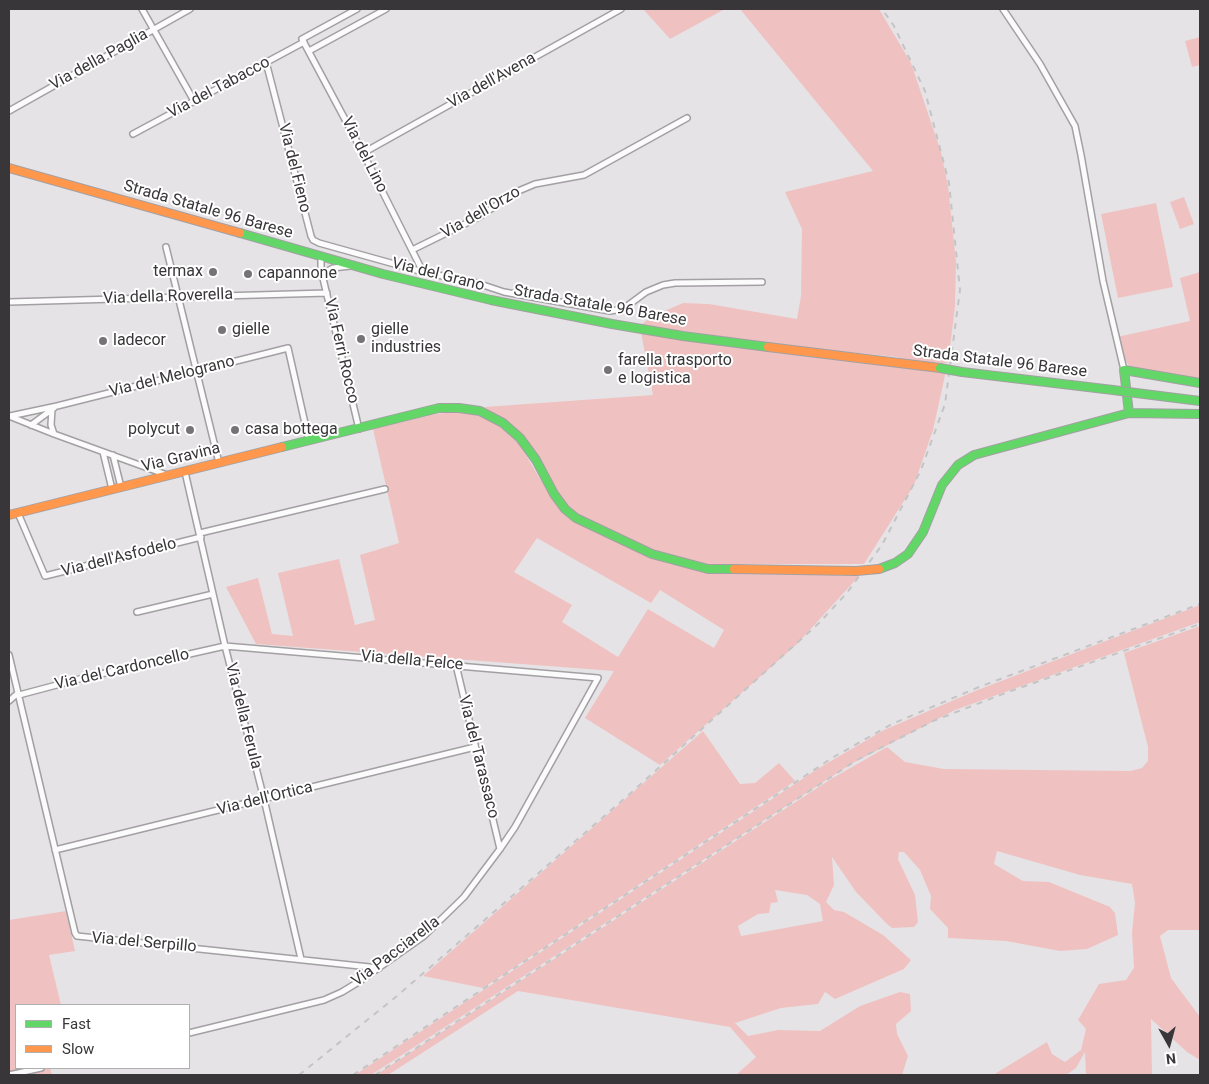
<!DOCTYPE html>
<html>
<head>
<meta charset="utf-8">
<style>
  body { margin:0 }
  #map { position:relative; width:1209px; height:1084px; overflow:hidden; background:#e6e3e6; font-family:Roboto,sans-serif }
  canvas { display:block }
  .frame { position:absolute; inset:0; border:10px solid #383638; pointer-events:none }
  .legend { position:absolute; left:15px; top:1004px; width:175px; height:65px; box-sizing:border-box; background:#fff; border:1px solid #afafaf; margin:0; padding:6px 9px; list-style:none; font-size:15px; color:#383638 }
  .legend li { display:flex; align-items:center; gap:10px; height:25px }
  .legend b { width:25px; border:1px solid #afafaf }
  .north { position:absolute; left:1144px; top:1019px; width:50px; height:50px; -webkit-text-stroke:4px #fff; paint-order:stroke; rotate:173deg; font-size:14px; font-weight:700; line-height:20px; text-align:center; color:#383638 }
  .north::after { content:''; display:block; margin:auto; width:18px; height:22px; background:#383638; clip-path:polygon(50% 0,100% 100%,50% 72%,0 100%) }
</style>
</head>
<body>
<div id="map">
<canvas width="1209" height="1084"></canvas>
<div class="frame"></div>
<ul class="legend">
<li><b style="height:6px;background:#63d668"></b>Fast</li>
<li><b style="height:6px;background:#ff974d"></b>Slow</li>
</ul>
<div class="north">N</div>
</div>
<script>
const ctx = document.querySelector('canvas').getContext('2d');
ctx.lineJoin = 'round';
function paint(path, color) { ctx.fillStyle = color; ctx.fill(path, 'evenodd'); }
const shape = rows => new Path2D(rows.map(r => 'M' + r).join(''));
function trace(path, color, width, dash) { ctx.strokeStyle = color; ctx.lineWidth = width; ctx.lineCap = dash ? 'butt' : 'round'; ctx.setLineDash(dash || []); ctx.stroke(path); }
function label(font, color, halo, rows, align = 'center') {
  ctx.font = font + ' Roboto,sans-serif'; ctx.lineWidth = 4; ctx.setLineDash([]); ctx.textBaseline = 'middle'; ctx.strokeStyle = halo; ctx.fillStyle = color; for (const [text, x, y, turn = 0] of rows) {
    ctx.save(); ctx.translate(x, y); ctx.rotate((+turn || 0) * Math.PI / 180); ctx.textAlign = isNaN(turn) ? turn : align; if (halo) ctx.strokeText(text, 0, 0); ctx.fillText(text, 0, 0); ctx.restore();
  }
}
const green = shape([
  [643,9,725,9,670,39],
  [740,9,879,9,911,63,941,152,948,186,956,262,955,307,948,363,905,361,898,357,799,347,641,325,651,317,683,303,709,304,797,319,801,296,802,229,785,192,873,171],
  [1200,37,1200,65,1192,67,1185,41],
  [1184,197,1194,224,1180,229,1170,202],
  [1156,203,1173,287,1118,298,1101,214],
  [1200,272,1200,379,1130,367,1121,354,1117,337,1190,321,1180,278],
  [641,333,798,355,946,371,933,430,914,485,864,564,701,564,648,548,588,520,577,513,564,503,522,434,484,407,653,395],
  [454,412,471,414,485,417,511,434,518,442,549,494,564,514,574,521,645,554,670,564,707,571,859,576,797,644,660,765,585,718,614,671,256,644,226,587,258,578,272,634,293,636,278,573,339,559,355,625,375,620,360,555,399,543,373,429,436,414],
  [537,538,651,603,660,590,724,630,714,648,648,609,618,657,562,622,572,605,514,572],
  [1200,605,1200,622,955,710,851,764,371,1075,355,1075,819,768,884,730,975,691],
  [1200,626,1200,930,1168,930,1160,936,1171,978,1200,1017,1200,1060,1187,1052,1151,1019,1152,1075,1086,1075,1085,1052,1076,1068,1066,1075,993,1075,1047,1042,1052,1054,1065,1062,1081,1050,1086,1029,1078,1020,1099,984,1126,980,1134,968,1132,933,1135,903,1132,884,1080,875,997,851,994,864,1023,881,1049,882,1110,907,1115,913,1118,935,1087,949,1060,951,1006,941,948,938,948,928,930,909,931,896,920,870,904,852,899,852,898,859,915,895,918,922,914,927,892,928,887,924,856,892,832,857,834,885,826,902,834,910,844,912,883,935,911,960,904,969,835,999,825,992,818,1004,781,1008,735,1023,748,1036,778,1030,820,1031,860,1006,900,992,910,994,911,1011,896,1024,897,1034,908,1056,902,1075,736,1075,756,1057,730,1027,518,991,388,1075,376,1075,831,779,887,747,905,762,944,769,1130,771,1142,768,1148,761,1148,747,1124,653],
  [775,890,807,895,820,904,823,921,741,936,738,926,758,914,769,913,771,903,778,902],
  [703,731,740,784,755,783,779,763,795,781,483,988,423,976],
  [66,911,75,951,49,955,61,1005,16,1005,16,1068,50,1068,52,1075,9,1075,9,920]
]);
const street = shape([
  [142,9,194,101],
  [357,9,302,39,363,153,423,272],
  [1003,9,1040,64,1075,126,1081,155,1103,281,1124,370],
  [309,51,386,9],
  [266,62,311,236,313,240,319,243,423,272,477,283,504,292,610,311,623,309,646,292,663,285,675,283,762,282],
  [9,111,190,9],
  [133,134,304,42],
  [363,153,621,9],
  [166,247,219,463],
  [412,250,479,217,516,192,535,184,584,175,687,118],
  [321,256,321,270,359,429],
  [322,274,333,268,350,266],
  [9,302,327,293],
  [52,409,51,425,54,434],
  [9,416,54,434,167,475],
  [10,416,57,406,288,348,309,441],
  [31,425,54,408],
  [103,452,112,489],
  [113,455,121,487],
  [185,472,225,646,264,799,301,959],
  [18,513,45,576,201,537],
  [200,533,385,489],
  [137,612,213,594],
  [9,655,75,933,77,936,379,968],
  [456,665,500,849],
  [19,695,83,678,225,646,598,678,515,827,500,849,464,897,424,936,360,981,342,992,324,1000,189,1033],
  [9,701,18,693],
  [55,850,475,747],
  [9,1075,41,1068]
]);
const fast = shape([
  [240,233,383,274,491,300,612,324,683,336,768,347],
  [962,372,1113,390],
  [1136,393,1200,401],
  [1129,413,1124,370,1200,383],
  [282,447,439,408,459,408,480,411,503,423,520,438,536,460,554,494,565,509,576,518,652,554,708,569,734,569],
  [879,569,895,563,908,554,923,532,942,485,958,465,974,455,1129,413,1200,414]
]);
const slow = shape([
  [9,168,240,233],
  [768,347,940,368],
  [9,515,282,447],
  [734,569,856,571]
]);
const rail = shape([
  [299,1075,397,996,632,792,819,623,846,594,882,545,921,470,945,404,960,290,949,183,925,91,894,26,882,9],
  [353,1075,832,758,892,724,979,687,1200,604],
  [375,1075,857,760,933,721,1008,692,1200,624]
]);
const fastBridge = shape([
  [940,368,962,372],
  [1113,390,1136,393]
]);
const slowBridge = shape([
  [856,571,879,569]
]);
const markers = [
  [213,272,5,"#757375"],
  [248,274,5,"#757375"],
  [222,330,5,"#757375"],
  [361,339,5,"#757375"],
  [103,341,5,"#757375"],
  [608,370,5,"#757375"],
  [190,430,5,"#757375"],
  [235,430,5,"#757375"]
];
const streetNames = [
  ["Via della Paglia",99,60,-29],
  ["Via dell'Avena",492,81,-29],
  ["Via del Tabacco",219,88,-28],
  ["Via del Lino",364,155,63],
  ["Via del Fieno",294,168,76],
  ["Strada Statale 96 Barese",208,210,16],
  ["Via dell'Orzo",481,213,-30],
  ["Via del Grano",438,275,14],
  ["Via della Roverella",168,297,-2],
  ["Strada Statale 96 Barese",600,306,10],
  ["Via Ferri Rocco",341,351,77],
  ["Strada Statale 96 Barese",1000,362,7],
  ["Via del Melograno",172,377,-14],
  ["Via Gravina",181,458,-14],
  ["Via dell'Asfodelo",119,558,-14],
  ["Via della Felce",412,661,5],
  ["Via del Cardoncello",122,670,-13],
  ["Via della Ferula",243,716,76],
  ["Via del Tarassaco",478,757,76],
  ["Via dell'Ortica",265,799,-14],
  ["Via del Serpillo",144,943,5],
  ["Via Pacciarella",396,952,-37]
];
const poiNames = [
  ["termax",203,272,"right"],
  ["capannone",258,274],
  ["gielle",232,330],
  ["gielle",371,330],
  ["industries",371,348],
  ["ladecor",113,341],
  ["farella trasporto",618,361],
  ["e logistica",618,379],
  ["polycut",180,430,"right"],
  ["casa bottega",245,430]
];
paint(green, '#efc2c1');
trace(street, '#a3a0a3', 8);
trace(fast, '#a3a0a3', 10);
trace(slow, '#a3a0a3', 10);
trace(street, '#fbfbfb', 5);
trace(fast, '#63d668', 8);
trace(slow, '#ff974d', 8);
trace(rail, '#c5c4c5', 2, [6, 6]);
trace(fastBridge, '#a3a0a3', 10, []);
trace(slowBridge, '#a3a0a3', 10, []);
trace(fastBridge, '#63d668', 8);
trace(slowBridge, '#ff974d', 8);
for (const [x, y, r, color] of markers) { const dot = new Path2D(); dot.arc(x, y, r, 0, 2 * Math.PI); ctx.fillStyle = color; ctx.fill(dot); trace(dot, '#fff', 2); }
label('16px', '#383638', '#fff', streetNames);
label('16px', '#383638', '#fff', poiNames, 'left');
</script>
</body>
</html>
